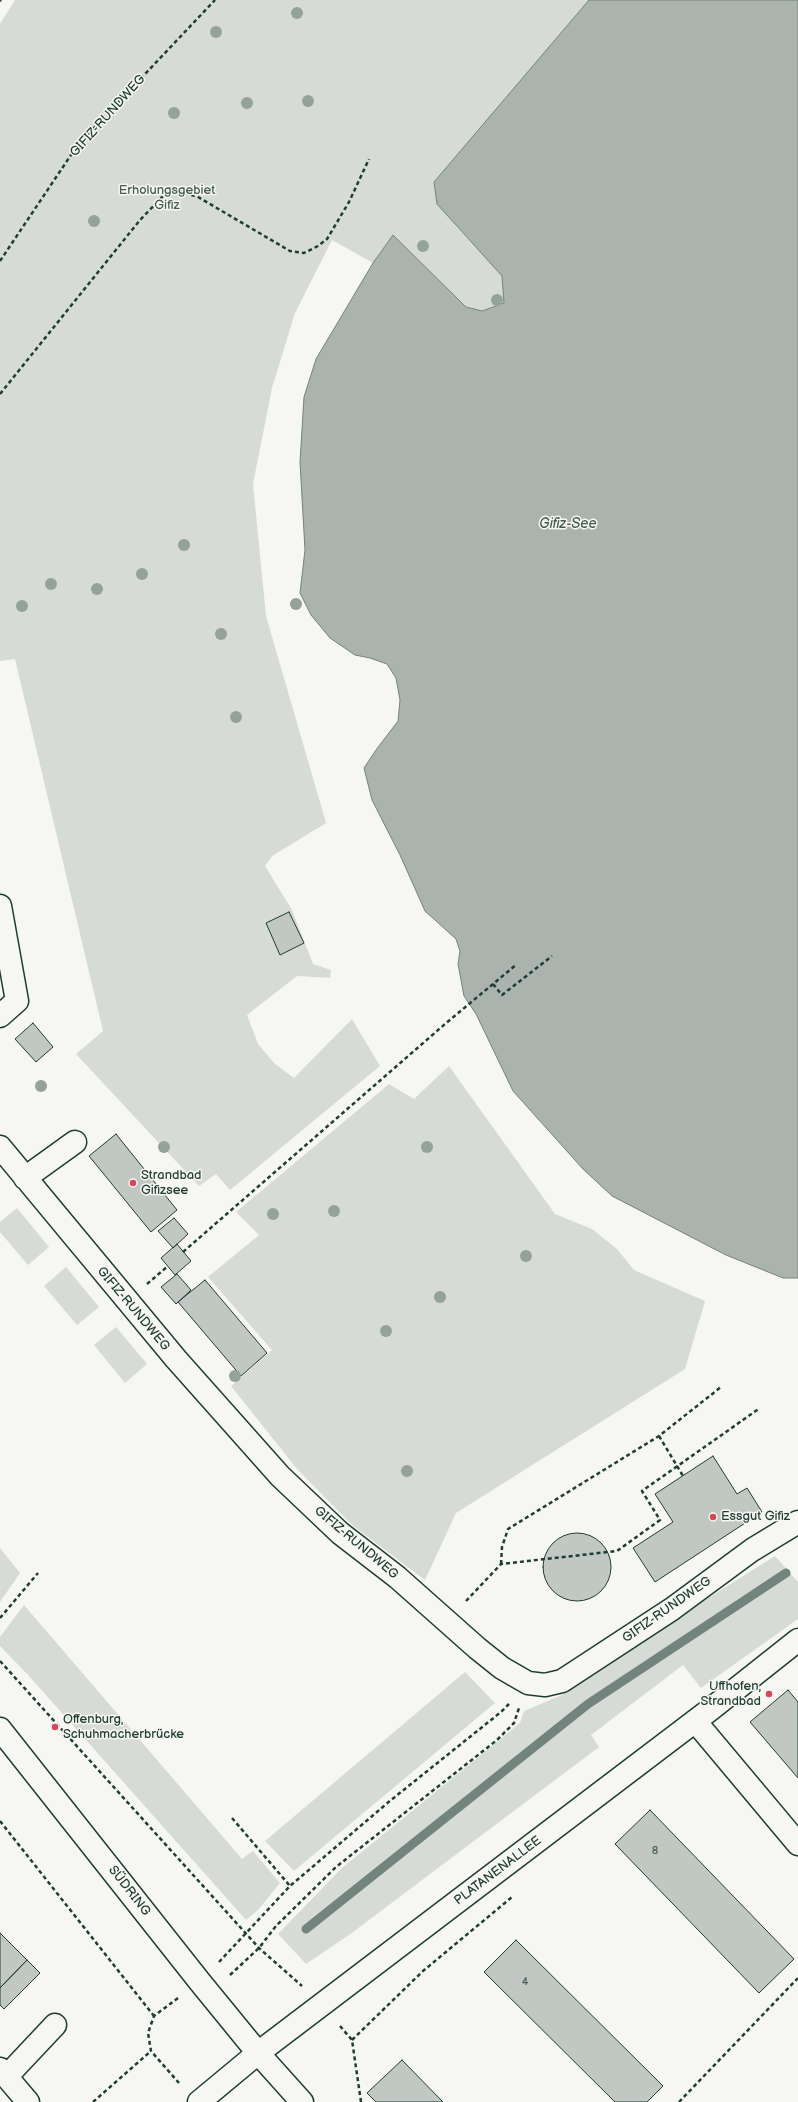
<!DOCTYPE html>
<html>
<head>
<meta charset="utf-8">
<style>
  body { margin:0 }
  canvas { display:block; background:#f6f6f2 }
</style>
</head>
<body>
<canvas width="798" height="2102"></canvas>
<script>
const ctx = document.querySelector('canvas').getContext('2d');
ctx.lineJoin = 'round';
function paint(path, color) { ctx.fillStyle = color; ctx.fill(path, 'evenodd'); }
const shape = rows => new Path2D(rows.map(r => 'M' + r).join(''));
function trace(path, color, width, dash) { ctx.strokeStyle = color; ctx.lineWidth = width; ctx.lineCap = dash ? 'butt' : 'round'; ctx.setLineDash(dash || []); ctx.stroke(path); }
function label(font, color, halo, rows, align = 'center') {
  ctx.font = font + ' "Balsamiq Sans",sans-serif'; ctx.lineWidth = 3; ctx.setLineDash([]); ctx.textBaseline = 'middle'; ctx.strokeStyle = halo; ctx.fillStyle = color; for (const [text, x, y, turn = 0] of rows) {
    ctx.save(); ctx.translate(x, y); ctx.rotate((+turn || 0) * Math.PI / 180); ctx.textAlign = isNaN(turn) ? turn : align; if (halo) ctx.strokeText(text, 0, 0); ctx.fillText(text, 0, 0); ctx.restore();
  }
}
const green = shape([
  [15,0,589,0,434,182,455,225,502,276,504,303,482,311,466,307,393,235,373,263,332,240,295,313,272,388,253,484,266,616,326,823,272,856,265,866,292,910,313,964,331,970,330,978,297,976,247,1015,258,1044,274,1063,294,1078,352,1019,380,1066,230,1190,216,1174,199,1186,76,1054,103,1031,15,659,0,661,0,24],
  [449,1066,555,1214,592,1229,617,1249,634,1270,705,1301,685,1369,456,1513,425,1580,352,1525,297,1469,231,1386,272,1350,208,1277,259,1235,236,1212,389,1084,414,1099],
  [17,1208,49,1247,28,1265,0,1232,0,1222],
  [66,1267,99,1307,77,1325,44,1286],
  [116,1327,147,1364,125,1383,94,1345],
  [0,1548,20,1573,0,1602],
  [775,1556,798,1582,798,1619,701,1688,683,1665,591,1735,599,1747,349,1935,306,1964,278,1934,342,1868,520,1723,524,1711,564,1694,643,1639],
  [24,1605,242,1859,253,1851,280,1883,258,1910,246,1920,29,1676,0,1646,0,1637],
  [465,1672,495,1703,294,1871,265,1841]
]);
const water = shape([
  [589,0,798,0,798,1278,783,1278,726,1255,612,1196,583,1169,513,1091,476,1014,464,996,458,964,460,951,456,939,425,911,400,855,372,800,364,768,376,750,398,721,400,700,396,678,387,664,370,658,355,655,330,638,311,615,300,593,305,550,300,462,304,397,316,359,373,263,393,235,466,307,482,311,504,303,502,276,437,204,434,182,589,0]
]);
const stream = shape([
  [306,1929,588,1704,786,1573]
]);
const building = shape([
  [289,912,304,943,280,955,266,923,289,912],
  [33,1023,53,1047,36,1062,15,1039,33,1023],
  [116,1134,177,1210,151,1232,89,1156,116,1134],
  [174,1218,188,1234,173,1248,158,1231,174,1218],
  [177,1244,191,1261,175,1275,161,1258,177,1244],
  [177,1274,191,1290,176,1304,161,1287,177,1274],
  [205,1280,267,1353,241,1376,178,1302,205,1280],
  [713,1456,737,1494,747,1488,762,1512,655,1582,633,1548,673,1522,655,1494,713,1456],
  '543 1567a34 34 0 1 1 68 0a34 34 0 1 1-68 0Z',
  [788,1690,798,1702,798,1778,750,1722,788,1690],
  [650,1810,794,1959,759,1993,615,1844,650,1810],
  [0,1933,27,1960,0,1988,0,1933],
  [516,1940,663,2086,647,2102,615,2102,484,1972,516,1940],
  [27,1960,40,1973,4,2009,0,2005,0,1988,27,1960],
  [402,2060,443,2102,376,2102,367,2093,402,2060]
]);
const path = shape([
  [0,1,1,0],
  [0,261,77,146,215,0],
  [0,394,140,220,166,193,176,190,198,197,290,251,304,253,318,246,327,239,349,202,369,159],
  [493,984,502,995,552,956],
  [183,1252,445,1024,517,964],
  [147,1284,168,1266],
  [659,1436,683,1476],
  [501,1564,502,1547,508,1529,659,1436,721,1387],
  [466,1601,501,1564,617,1551,660,1520,642,1491,760,1408],
  [0,1618,38,1573],
  [0,1661,259,1948,302,1986],
  [232,1818,290,1886],
  [0,1821,154,2016],
  [219,1962,290,1886,391,1800,501,1712,509,1704],
  [230,1975,259,1948,276,1926,336,1867,497,1740,514,1723,519,1708],
  [178,1998,154,2016,148,2033,151,2051,179,2083],
  [340,2026,352,2040,361,2102],
  [352,2040,423,1971,512,1897],
  [93,2102,151,2051],
  [679,2102,798,1978]
]);
const minor = shape([
  [0,906,17,1001,0,1016],
  [0,1147,176,1359,280,1476,340,1533,397,1577,477,1648,502,1668,528,1683,545,1685,562,1681,672,1609,752,1550,798,1522],
  [25,1178,75,1142],
  [695,1721,798,1844],
  [0,1729,200,1982,258,2053,302,2102],
  [0,2069,28,2102],
  [7,2076,55,2025],
  [199,2102,258,2053,711,1709,798,1640]
]);
const trees = [
  [297,13],
  [216,32],
  [308,101],
  [247,103],
  [174,113],
  [94,221],
  [423,246],
  [497,300],
  [184,545],
  [142,574],
  [51,584],
  [97,589],
  [296,604],
  [22,606],
  [221,634],
  [236,717],
  [41,1086],
  [164,1147],
  [427,1147],
  [334,1211],
  [273,1214],
  [526,1256],
  [440,1297],
  [386,1331],
  [235,1376],
  [407,1471]
];
const markers = [
  [133,1183,4,"#d1495b"],
  [713,1517,4,"#d1495b"],
  [769,1694,4,"#d1495b"],
  [55,1727,4,"#d1495b"]
];
const numberNames = [
  ["8",655,1851],
  ["4",525,1982]
];
const streetNames = [
  ["GIFIZ-RUNDWEG",108,116,-48],
  ["GIFIZ-RUNDWEG",133,1309,50],
  ["GIFIZ-RUNDWEG",356,1543,40],
  ["GIFIZ-RUNDWEG",667,1610,-35],
  ["PLATANENALLEE",498,1871,-37],
  ["SÜDRING",129,1891,52]
];
const parkNames = [
  ["Erholungsgebiet",167,191],
  ["Gifiz",167,206]
];
const poiNames = [
  ["Strandbad",141,1176],
  ["Gifizsee",141,1191],
  ["Essgut Gifiz",721,1517],
  ["Uffhofen,",761,1687,"right"],
  ["Strandbad",761,1702,"right"],
  ["Offenburg,",63,1720],
  ["Schuhmacherbrücke",63,1735]
];
const waterNames = [
  ["Gifiz-See",568,524]
];
paint(green, '#d6dbd6');
paint(water, '#aab3ae');
trace(water, '#72847d', 1);
trace(stream, '#72847d', 9);
paint(building, '#c1c8c3');
trace(building, '#1f3d34', 1);
trace(minor, '#1f3d34', 25);
trace(path, '#1f3d34', 2.5, [4, 3]);
trace(minor, '#f6f6f2', 22);
ctx.fillStyle = '#94a29b';
for (const [x, y] of trees) { ctx.beginPath(); ctx.arc(x, y, 6, 0, 2 * Math.PI); ctx.fill(); }
for (const [x, y, r, color] of markers) { const dot = new Path2D(); dot.arc(x, y, r, 0, 2 * Math.PI); ctx.fillStyle = color; ctx.fill(dot); trace(dot, '#f6f6f2', 1.5); }
label('11px', '#486058', null, numberNames);
label('13px', '#1f3d34', '#f6f6f2', streetNames);
label('13px', '#445d54', '#f6f6f2', parkNames);
label('13px', '#1f3d34', '#f6f6f2', poiNames, 'left');
label('italic 14px', '#425a52', '#f6f6f2', waterNames);
</script>
</body>
</html>
